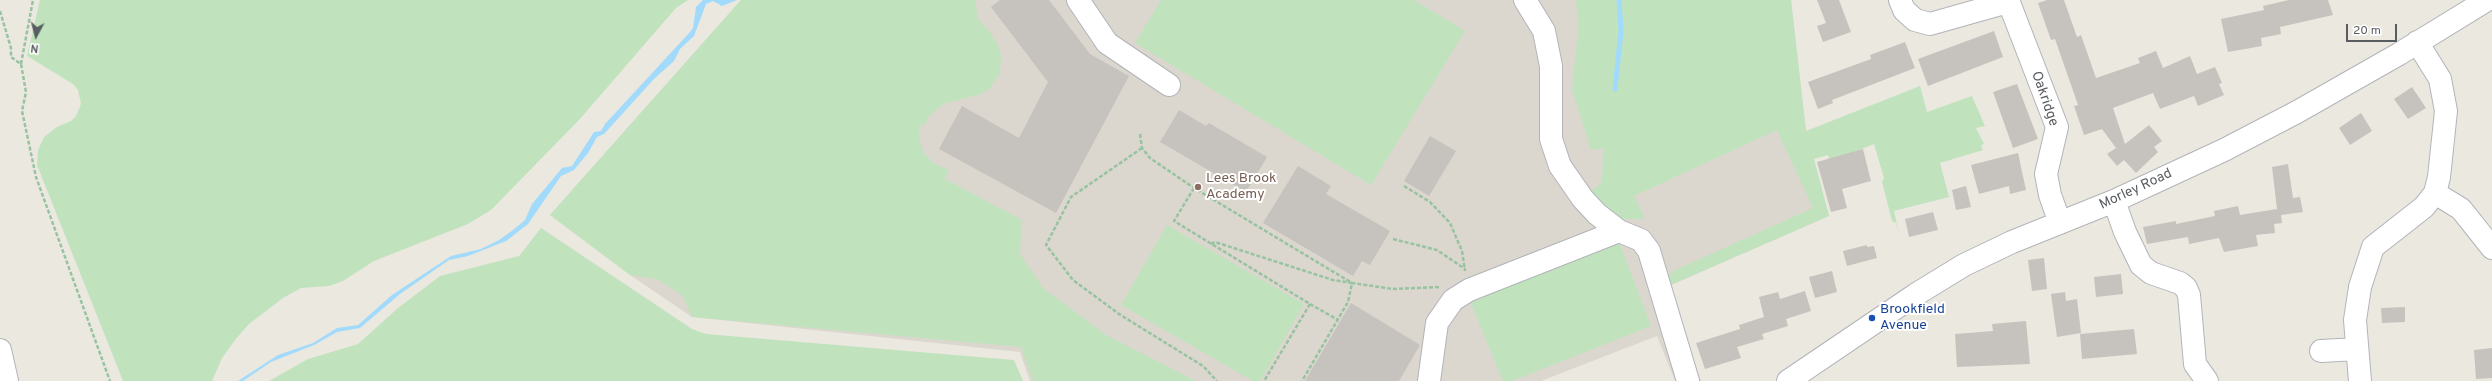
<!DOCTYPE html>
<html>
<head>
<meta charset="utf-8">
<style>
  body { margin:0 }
  #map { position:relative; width:2492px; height:381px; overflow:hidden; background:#ebe8e0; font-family:Overpass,sans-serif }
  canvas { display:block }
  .north { position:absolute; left:16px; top:16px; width:40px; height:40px; -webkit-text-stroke:3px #fff; paint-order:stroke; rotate:187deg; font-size:11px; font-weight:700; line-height:16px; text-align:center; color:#595d61 }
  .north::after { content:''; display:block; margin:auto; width:14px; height:18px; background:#595d61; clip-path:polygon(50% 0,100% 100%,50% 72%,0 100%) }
  .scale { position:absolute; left:2346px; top:24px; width:51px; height:18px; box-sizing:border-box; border:2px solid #595d61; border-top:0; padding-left:5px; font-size:12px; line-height:14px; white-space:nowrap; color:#595d61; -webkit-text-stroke:3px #fff; paint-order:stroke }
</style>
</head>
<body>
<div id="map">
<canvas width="2492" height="381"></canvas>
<div class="north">N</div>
<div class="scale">20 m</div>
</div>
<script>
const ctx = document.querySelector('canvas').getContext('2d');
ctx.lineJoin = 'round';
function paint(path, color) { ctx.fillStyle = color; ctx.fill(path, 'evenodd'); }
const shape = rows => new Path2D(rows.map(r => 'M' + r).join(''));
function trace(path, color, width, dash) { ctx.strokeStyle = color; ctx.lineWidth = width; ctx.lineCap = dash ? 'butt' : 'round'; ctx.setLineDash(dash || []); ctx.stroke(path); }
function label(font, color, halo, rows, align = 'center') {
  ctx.font = font + ' Overpass,sans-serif'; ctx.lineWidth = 4; ctx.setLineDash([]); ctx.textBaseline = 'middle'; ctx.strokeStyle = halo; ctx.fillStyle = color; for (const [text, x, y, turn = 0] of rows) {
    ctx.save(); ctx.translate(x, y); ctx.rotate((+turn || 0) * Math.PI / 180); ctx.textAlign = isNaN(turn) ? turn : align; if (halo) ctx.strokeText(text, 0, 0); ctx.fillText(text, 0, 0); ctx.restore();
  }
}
const education = shape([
  [741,0,1791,0,1806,131,1829,216,1669,286,1701,381,1675,381,1657,336,1541,381,1030,381,1020,352,692,317,630,275,550,215]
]);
const green = shape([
  [40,0,688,0,676,8,579,120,491,210,468,224,374,261,343,281,329,286,301,288,283,298,249,324,235,340,222,358,212,381,123,381,37,165,38,150,44,137,57,127,71,121,76,116,81,104,78,90,73,84,27,56],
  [741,0,975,0,978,19,989,31,999,47,1001,56,1000,73,989,89,981,94,943,104,929,116,925,125,919,124,919,139,924,153,933,163,949,170,945,179,1022,220,1020,254,1043,288,1106,335,1196,381,1033,381,1021,347,692,317,682,295,657,279,630,275,550,215],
  [1161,0,1414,0,1465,31,1371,185,1135,43],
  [1576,0,1791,0,1806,131,1920,86,1927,112,1972,96,1985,126,1976,128,1984,144,1981,145,1983,150,1940,163,1949,197,1894,211,1900,239,1896,223,1892,221,1882,182,1884,178,1874,144,1830,162,1828,155,1814,159,1829,216,1668,286,1671,272,1813,208,1777,130,1634,196,1645,219,1620,219,1588,194,1602,182,1603,148,1591,150,1572,90,1578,29],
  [1167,225,1304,304,1260,381,1253,381,1121,305],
  [541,228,692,329,706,334,1014,360,1023,381,269,381,308,359,358,344,398,308,440,276,519,256],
  [1619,242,1651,326,1512,381,1503,381,1469,299]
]);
const water = shape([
  [703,0,737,0,722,6,713,1,706,4,694,36,680,49,674,61,654,79,604,134,597,137,588,153,574,170,561,176,528,224,506,241,468,256,449,260,400,294,360,328,337,332,314,345,271,362,243,381,238,381,278,355,313,343,337,328,358,325,392,295,451,256,481,249,499,240,513,230,525,220,532,204,562,168,572,166,594,132,601,131,605,124,690,32,693,28,696,7]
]);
const stream = shape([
  [1615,89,1621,31,1619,0]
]);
const building = shape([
  [1000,0,1049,0,1090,54,1129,76,1056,213,939,149,962,106,1019,138,1048,82,991,7],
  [1817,0,1839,0,1851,32,1823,42,1817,26,1826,23],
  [2047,0,2064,0,2077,37,2081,35,2096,78,2140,63,2138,58,2156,51,2163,68,2190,56,2197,74,2215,67,2222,83,2219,84,2224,95,2198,106,2194,96,2160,109,2153,93,2113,108,2125,144,2149,125,2162,141,2154,147,2158,152,2136,173,2124,160,2117,166,2107,154,2116,148,2102,129,2084,135,2074,106,2078,105,2055,39,2051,40,2038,3],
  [2289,0,2328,0,2333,15,2280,27,2281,34,2261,38,2262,46,2228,52,2221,19,2264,10,2263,6],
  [1994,31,2003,57,1928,86,1918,59],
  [1905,42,1915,68,1832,100,1833,103,1818,109,1808,82,1871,59,1870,55],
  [2017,84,2038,139,2013,148,1993,92],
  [2412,87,2426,108,2408,119,2394,99],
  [1179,110,1206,126,1209,123,1267,157,1246,192,1160,142],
  [2361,113,2372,131,2350,145,2339,128],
  [1430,136,1456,151,1429,196,1404,181],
  [1863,149,1871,181,1842,189,1847,208,1831,212,1817,162],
  [2018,153,2026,190,2010,194,2009,186,1979,194,1971,165],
  [2288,164,2293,198,2300,197,2303,212,2281,215,2282,223,2274,224,2275,233,2256,235,2258,246,2224,252,2219,238,2189,244,2188,237,2147,244,2143,227,2176,221,2176,224,2215,216,2214,211,2238,206,2240,215,2277,209,2272,167],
  [1298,166,1331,186,1326,194,1390,231,1370,265,1362,261,1353,276,1263,223],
  [1966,186,1971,207,1956,210,1952,190],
  [1933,212,1938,230,1909,237,1905,219],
  [1867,245,1867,247,1874,246,1877,258,1847,266,1843,251],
  [2044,258,2047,289,2032,291,2028,260],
  [1832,271,1837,292,1815,298,1809,277],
  [2121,274,2123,294,2096,297,2094,277],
  [1805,291,1811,311,1786,319,1788,326,1762,334,1764,339,1737,347,1741,358,1705,369,1696,343,1740,329,1739,325,1764,317,1759,297,1778,292,1780,299],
  [2065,292,2066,301,2077,299,2081,333,2057,337,2051,294],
  [1351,303,1420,345,1399,381,1305,381],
  [2405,307,2405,322,2382,323,2381,308],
  [2026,321,2030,364,1957,367,1955,334,1993,331,1992,324],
  [2134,329,2137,354,2082,359,2080,334],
  [2492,348,2492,378,2476,379,2474,350]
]);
const path = shape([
  [0,11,11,48,11,57,21,64,26,92,22,111,36,177,110,381],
  [21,64,33,0],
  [1140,134,1142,148,1150,158,1194,188,1352,283,1393,289,1439,287],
  [1142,148,1071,197,1046,245,1073,280,1119,314,1203,366,1217,381],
  [1404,186,1430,202,1450,223,1462,251,1465,271],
  [1194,188,1174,221,1310,304,1264,381],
  [1393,239,1437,250,1465,269],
  [1211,244,1215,242,1333,280,1352,283,1348,302,1302,381],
  [1310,304,1338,320]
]);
const minor = shape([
  [1078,0,1107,43,1169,85],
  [1525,0,1544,31,1551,66,1551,139,1560,166,1583,199,1597,214,1619,231],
  [1900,0,1904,10,1915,20,1930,24,2008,2],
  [2008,0,2057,127,2046,174,2050,195,2060,223],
  [2435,193,2461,209,2492,248],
  [2114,201,2125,232,2141,265,2151,273,2180,283,2186,288,2189,295,2195,364,2207,381],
  [0,350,7,381],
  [2321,351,2357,349],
  [1429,381,1437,323,1453,300,1469,290,1619,231,1641,240,1649,251,1688,381],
  [1788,381,1915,295,1964,265,2012,242,2114,201,2224,150,2297,112,2399,54,2487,0],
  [2360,381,2355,320,2360,287,2373,247,2424,207,2435,193,2439,177,2446,111,2440,79,2417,42]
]);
const markers = [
  [1198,187,4,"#8d6e63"],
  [1872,318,4,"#1a4fb4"]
];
const streetNames = [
  ["Oakridge",2044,99,71],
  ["Morley Road",2136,190,-25]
];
const educationNames = [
  ["Lees Brook",1206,179],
  ["Academy",1206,195]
];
const transitNames = [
  ["Brookfield",1880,310],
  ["Avenue",1880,326]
];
paint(education, '#dbd7ce');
paint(green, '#c0e3bd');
paint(water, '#a1dafb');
trace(stream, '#a1dafb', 5);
paint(building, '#c6c3be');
trace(minor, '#b1b4b8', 24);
trace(path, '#97c3a0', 2.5, [4, 2]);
trace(minor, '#fff', 22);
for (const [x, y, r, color] of markers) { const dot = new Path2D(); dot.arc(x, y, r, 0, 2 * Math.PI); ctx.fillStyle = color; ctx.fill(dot); trace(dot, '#fff', 1.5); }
label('14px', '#595d61', '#fff', streetNames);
label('14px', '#785e54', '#fff', educationNames, 'left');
label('14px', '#164399', '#fff', transitNames, 'left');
</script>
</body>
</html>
